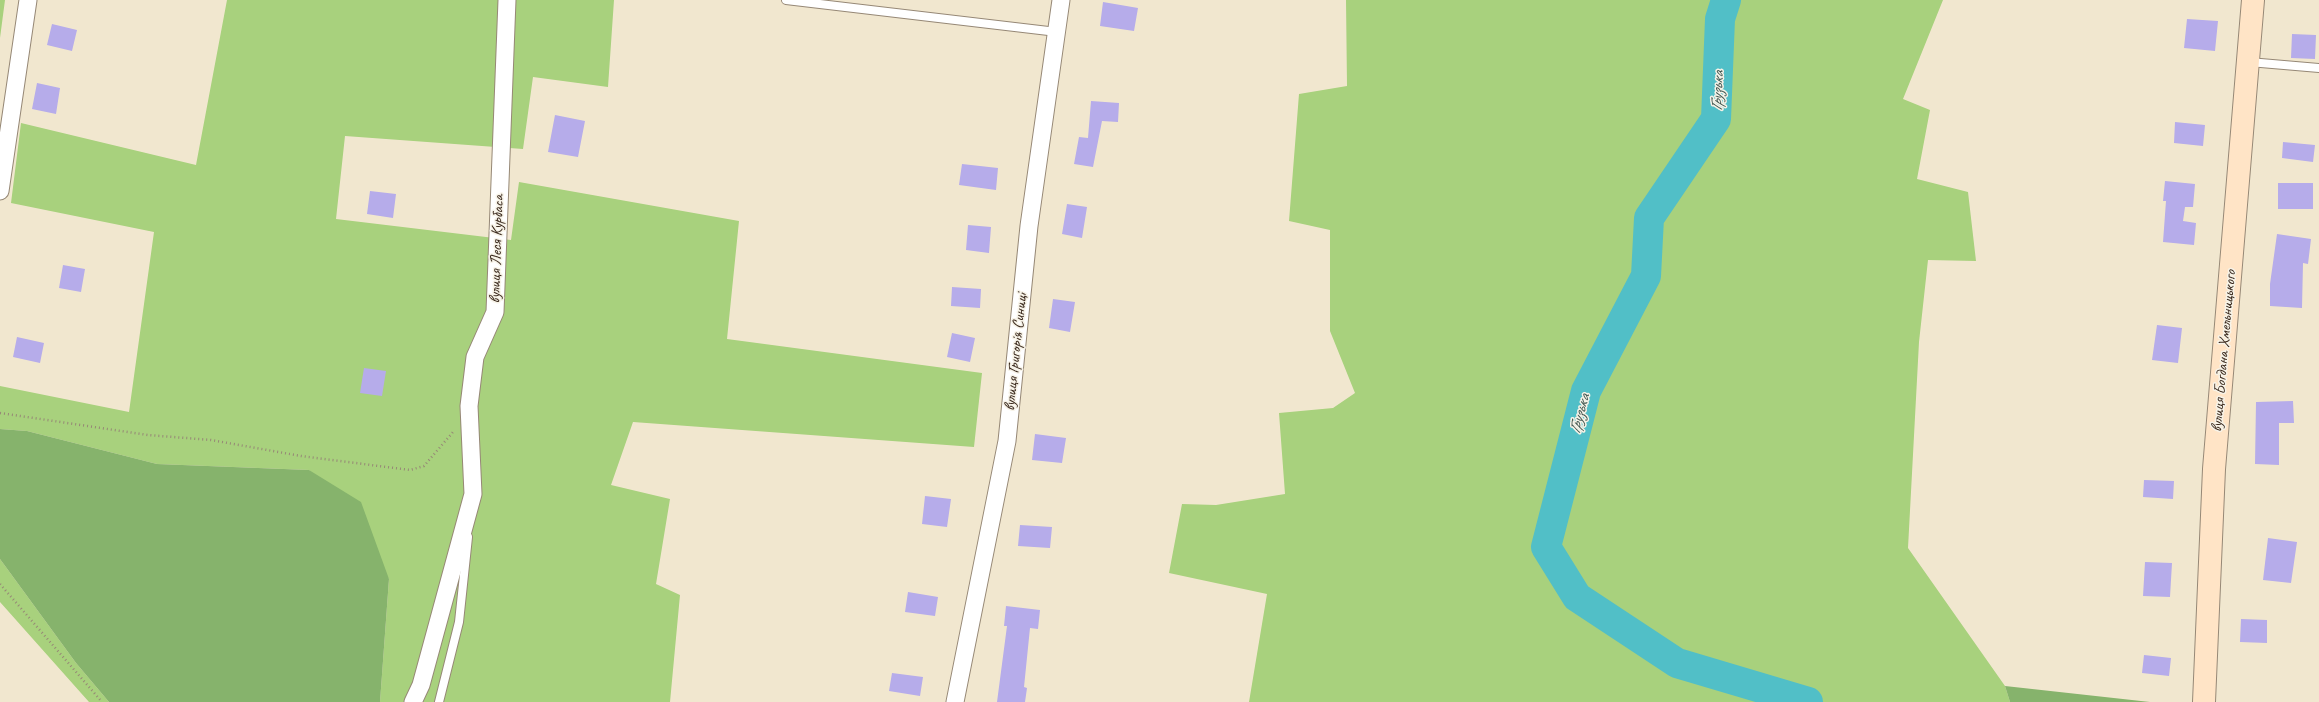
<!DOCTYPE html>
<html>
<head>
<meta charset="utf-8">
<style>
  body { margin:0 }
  canvas { display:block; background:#f1e7cf }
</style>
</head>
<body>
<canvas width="2319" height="702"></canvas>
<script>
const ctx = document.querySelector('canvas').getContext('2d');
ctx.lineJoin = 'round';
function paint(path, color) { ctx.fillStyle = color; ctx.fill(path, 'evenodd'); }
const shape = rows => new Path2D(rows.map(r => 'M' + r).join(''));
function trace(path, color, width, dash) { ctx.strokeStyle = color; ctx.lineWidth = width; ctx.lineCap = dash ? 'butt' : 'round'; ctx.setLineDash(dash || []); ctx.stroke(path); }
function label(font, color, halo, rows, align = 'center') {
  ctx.font = font + ' Caveat,sans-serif'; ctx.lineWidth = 3; ctx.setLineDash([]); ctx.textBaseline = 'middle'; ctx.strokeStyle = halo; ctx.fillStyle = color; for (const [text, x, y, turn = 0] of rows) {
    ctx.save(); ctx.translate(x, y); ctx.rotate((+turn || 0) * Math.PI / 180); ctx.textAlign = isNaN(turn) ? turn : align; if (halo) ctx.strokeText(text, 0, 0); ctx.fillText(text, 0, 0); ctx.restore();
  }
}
const green = shape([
  [0,0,5,0,0,38],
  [227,0,614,0,608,87,533,77,523,149,345,136,336,219,511,240,519,182,739,221,727,339,982,373,974,447,633,422,611,485,670,499,656,584,680,595,670,702,380,702,389,579,309,470,157,464,27,431,0,429,0,386,129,412,154,232,11,203,21,123,196,165],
  [1346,0,1943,0,1903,99,1930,110,1917,179,1968,192,1976,261,1928,260,1919,342,1908,548,2005,686,2010,702,1249,702,1267,594,1169,573,1182,504,1216,505,1285,494,1279,413,1333,408,1355,393,1330,331,1330,230,1289,221,1299,94,1347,86],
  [0,559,76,663,109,702,89,702,0,602]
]);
const forest = shape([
  [0,429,27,431,157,464,309,470,361,502,389,579,380,702,109,702,76,663,0,559],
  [2005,686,2150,702,2010,702]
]);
const river = shape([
  [1726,0,1720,19,1716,119,1649,218,1646,276,1586,391,1546,547,1577,597,1677,663,1808,702]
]);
const building = shape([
  [1103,2,1138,8,1134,31,1100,26],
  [2187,19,2218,21,2215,51,2184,48],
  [52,24,77,30,72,51,47,45],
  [2292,34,2316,35,2315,59,2291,58],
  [37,83,60,88,56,114,32,109],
  [1091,101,1119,103,1118,122,1102,121,1093,167,1074,164,1079,137,1088,138],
  [555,115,585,121,578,157,548,152],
  [2175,122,2205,125,2203,146,2174,143],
  [2283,142,2315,145,2313,162,2282,158],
  [962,164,998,168,996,190,959,185],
  [2165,181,2195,184,2193,207,2185,207,2183,221,2196,223,2194,245,2163,242,2166,201,2163,201],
  [2278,183,2313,183,2313,209,2278,209],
  [370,191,396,194,393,218,367,214],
  [1067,204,1087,207,1082,238,1062,234],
  [968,225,991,227,989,253,966,250],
  [2277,234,2311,239,2308,264,2303,263,2302,308,2270,306,2270,284],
  [63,265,85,269,81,292,59,288],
  [952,287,981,289,980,308,951,306],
  [1053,299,1075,302,1070,332,1049,328],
  [2157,325,2182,328,2178,363,2152,360],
  [952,333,975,338,970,362,947,357],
  [17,337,44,343,40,363,13,357],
  [364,368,386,371,382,396,360,393],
  [2293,401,2294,423,2279,423,2279,465,2255,464,2256,402],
  [1035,434,1066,438,1062,463,1032,460],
  [2144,480,2174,481,2173,499,2143,497],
  [925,496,951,499,947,527,922,524],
  [1020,525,1052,527,1050,548,1018,546],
  [2268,538,2297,542,2291,583,2263,580],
  [2145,562,2172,563,2170,597,2143,596],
  [908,592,938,597,935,616,905,612],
  [1006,606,1040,610,1038,629,1030,628,1024,687,1027,688,1025,702,997,702,1007,626,1004,626],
  [2241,619,2267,620,2267,643,2240,642],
  [2144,655,2171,658,2169,676,2142,673],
  [892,673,923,677,920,696,889,691]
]);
const path = shape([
  [0,413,148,435,211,440,301,456,410,470,424,466,453,432],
  [0,584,102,702]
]);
const lane = shape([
  [786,0,1057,32],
  [2249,62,2319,68],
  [439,702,459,622,468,537]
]);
const street = shape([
  [0,191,28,0],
  [413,702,421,685,473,494,469,406,475,357,495,312,507,0],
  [955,702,1007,441,1029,226,1061,0]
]);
const secondary = shape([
  [2204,702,2214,469,2253,0]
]);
const streetNames = [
  ["вулиця Леся Курбаса",497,249,-88],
  ["вулиця Богдана Хмельницького",2224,351,-85],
  ["вулиця Григорія Синиці",1016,352,-84]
];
const waterNames = [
  ["Грузька",1718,91,-88],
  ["Грузька",1580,414,-75]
];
paint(green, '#a8d17d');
paint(forest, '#86b36c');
trace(river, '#51bfc7', 30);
paint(building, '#b6acea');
trace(lane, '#968876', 10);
trace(street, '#968876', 19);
trace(secondary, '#968876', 24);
trace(path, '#968876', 2.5, [1, 3]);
trace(lane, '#fff', 8);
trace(street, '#fff', 17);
trace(secondary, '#ffe4c6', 22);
label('16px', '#3b2a1e', '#f7f3e8', streetNames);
label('italic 17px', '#425751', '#f7f3e8', waterNames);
</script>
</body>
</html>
